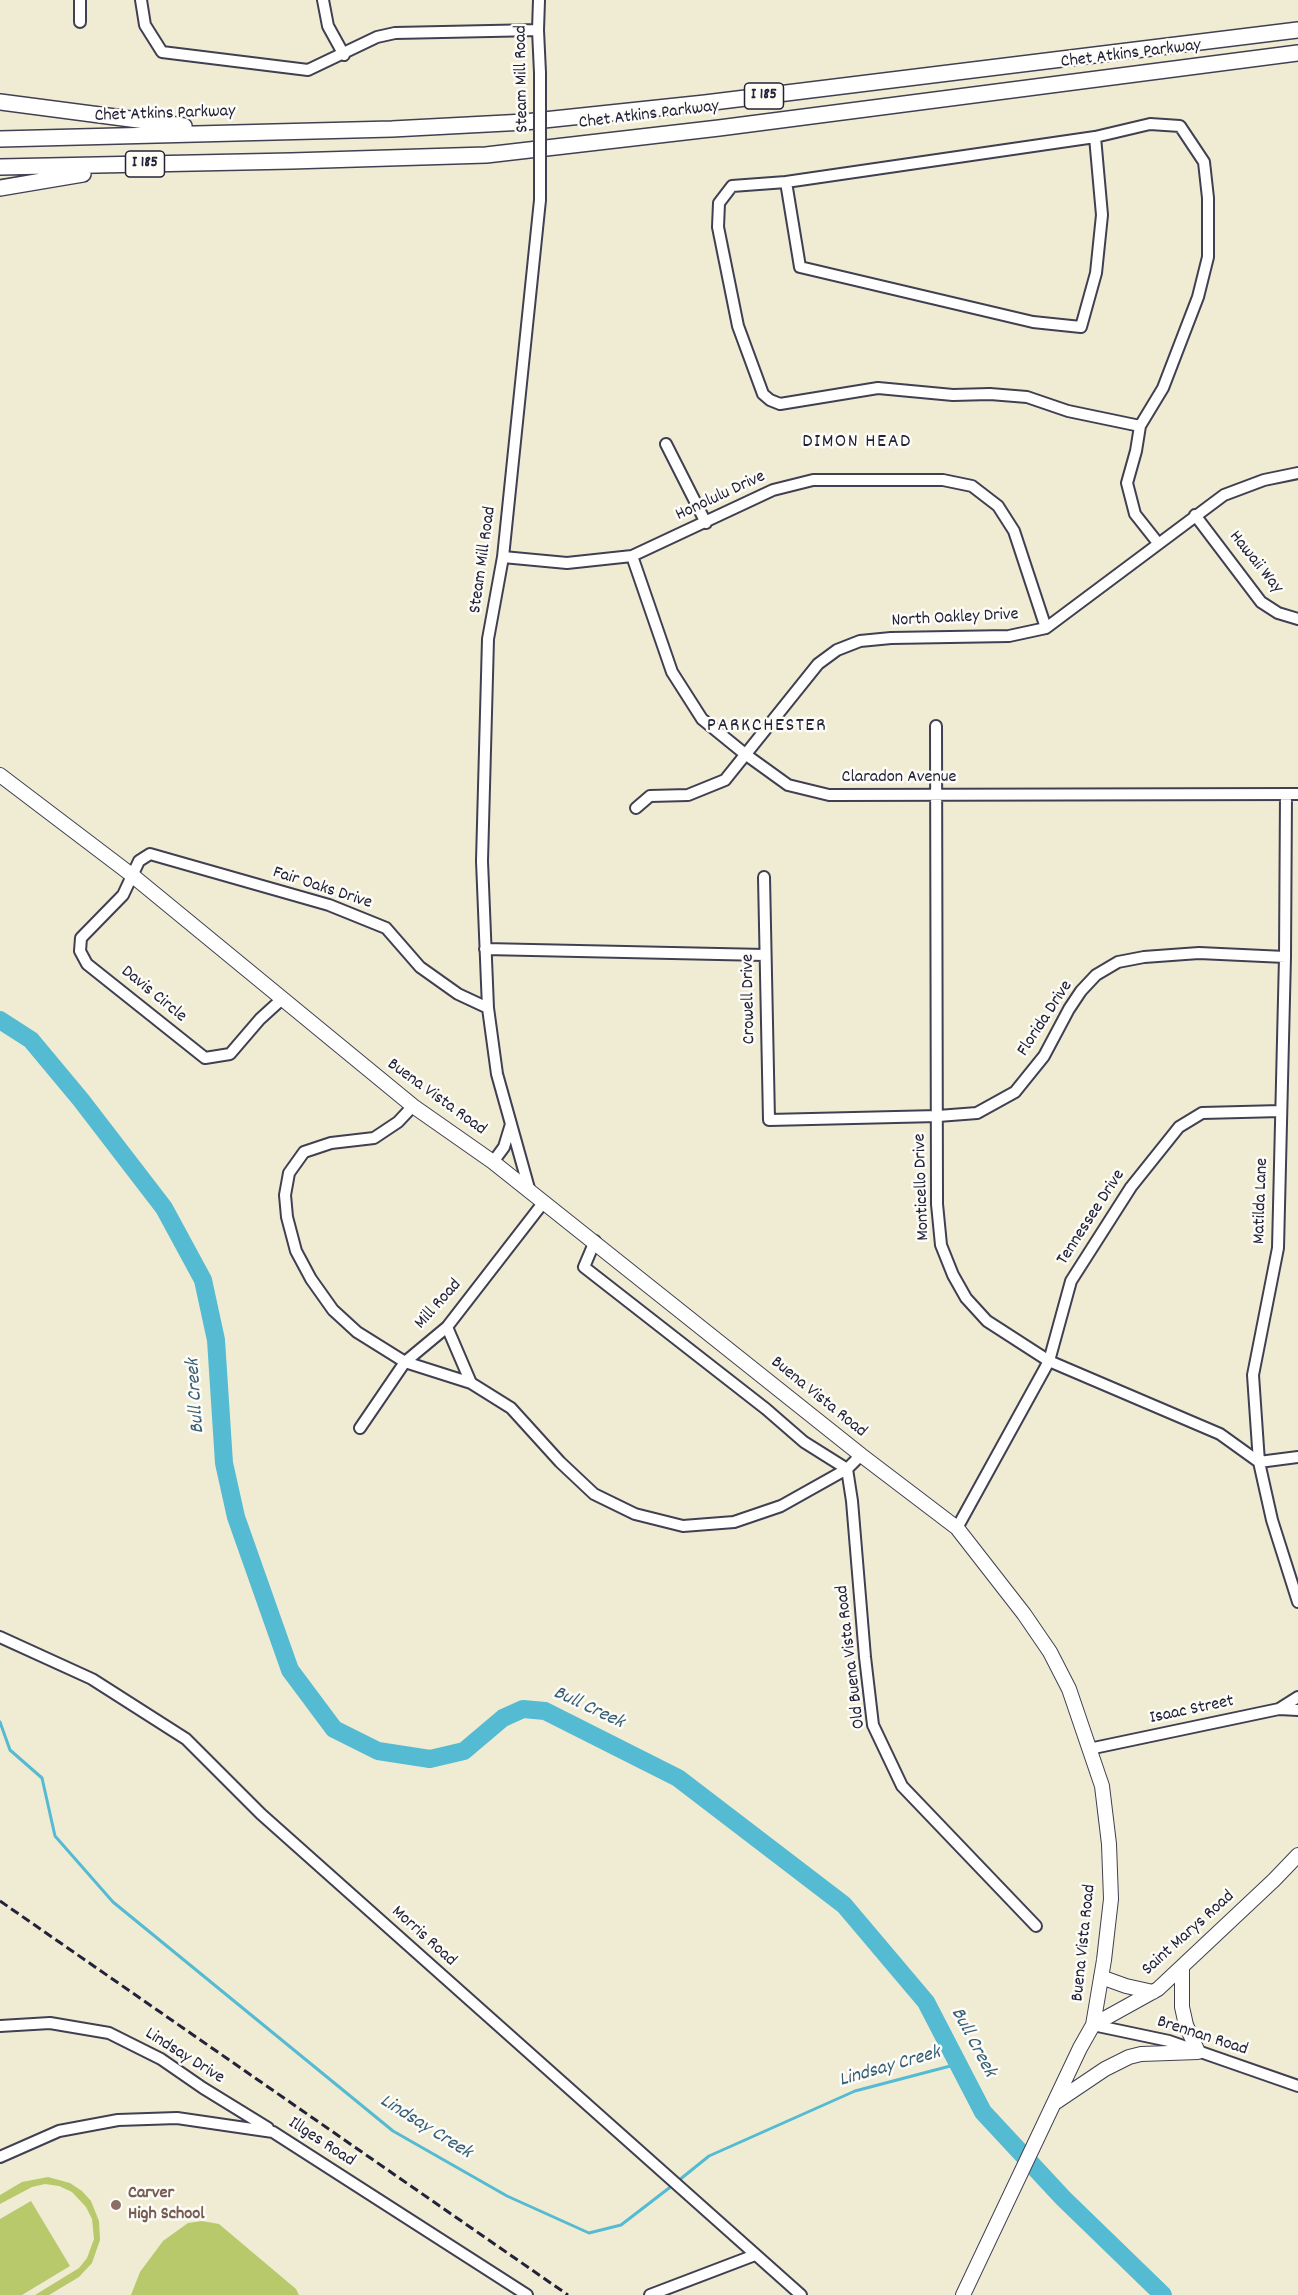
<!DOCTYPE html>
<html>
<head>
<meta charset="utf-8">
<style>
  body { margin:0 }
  canvas { display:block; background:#f0ebd3 }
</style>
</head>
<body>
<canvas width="1298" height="2295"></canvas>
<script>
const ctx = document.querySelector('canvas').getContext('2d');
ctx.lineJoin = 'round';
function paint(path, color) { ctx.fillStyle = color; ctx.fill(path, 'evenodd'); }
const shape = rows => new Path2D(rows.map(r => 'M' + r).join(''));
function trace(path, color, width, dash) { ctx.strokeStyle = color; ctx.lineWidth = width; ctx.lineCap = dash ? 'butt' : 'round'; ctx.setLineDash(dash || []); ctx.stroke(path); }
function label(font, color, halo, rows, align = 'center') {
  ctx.font = font + ' Dekko,sans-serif'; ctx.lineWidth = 5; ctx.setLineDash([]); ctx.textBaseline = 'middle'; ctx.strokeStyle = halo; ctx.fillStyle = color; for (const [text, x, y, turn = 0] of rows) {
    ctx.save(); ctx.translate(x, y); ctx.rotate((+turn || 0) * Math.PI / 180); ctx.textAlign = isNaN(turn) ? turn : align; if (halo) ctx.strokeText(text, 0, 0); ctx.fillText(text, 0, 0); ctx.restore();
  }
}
const green = shape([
  [48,2177,70,2183,82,2191,91,2201,99,2221,100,2240,92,2263,79,2277,49,2295,35,2295,79,2268,87,2258,94,2239,92,2219,86,2207,72,2192,59,2186,45,2184,32,2187,0,2204,0,2195,22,2182],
  [31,2201,70,2266,22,2295,0,2295,0,2219],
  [202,2221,219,2224,296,2289,299,2295,131,2295,140,2272,163,2241,188,2223]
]);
const stream = shape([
  [0,1722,10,1750,42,1778,55,1836,113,1902,393,2131,507,2196,589,2233,621,2225,673,2185],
  [678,2181,709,2156,855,2091,958,2064]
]);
const river = shape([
  [0,1020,31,1040,81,1100,164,1208,203,1280,216,1340,224,1463,236,1517,290,1670,334,1729,378,1751,430,1759,464,1751,503,1718,523,1709,545,1711,678,1778,844,1905,926,2002,983,2112,1063,2198,1163,2295]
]);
const minor = shape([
  [141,0,145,25,162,52,308,70,377,37,395,33,538,30],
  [323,0,328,26,344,55],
  [539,0,538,30,540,73],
  [80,22,80,0],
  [786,182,800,267,1033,322,1081,327,1096,273,1102,215,1095,137],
  [1140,426,1068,411,1027,397,990,394,953,395,878,388,780,404,770,400,763,394,738,326,718,227,719,203,732,186,786,182,1095,137,1150,124,1180,126,1204,162,1208,198,1208,257,1198,297,1163,388,1140,426,1136,451,1127,483,1135,514,1158,543],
  [666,444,706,523],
  [1195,515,1261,602,1278,613,1298,619],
  [632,556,672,672,702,719,745,754,788,785,829,795,1298,794],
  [503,557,567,563,632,556,773,490,813,480,943,480,972,486,998,506,1014,531,1046,628],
  [936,726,937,1204,941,1245,953,1275,966,1298,987,1321,1049,1361,1220,1434,1259,1462,1298,1457],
  [1286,794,1285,957,1278,1248,1253,1375,1259,1462,1272,1520,1298,1602],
  [636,808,650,796,688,795,725,780,818,664,837,650,860,641,891,638,1009,636,1046,628,1224,495,1264,480,1298,473],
  [764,877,769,1120,938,1116,977,1113,1015,1092,1044,1056,1069,1009,1081,991,1096,975,1118,962,1144,957,1199,953,1285,957],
  [485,949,765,955],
  [282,999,260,1019,230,1054,205,1058,87,964,80,951,81,938,123,895,139,861,150,854,329,905,386,928,420,967,458,994,488,1008],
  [413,1106,398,1122,374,1138,331,1143,304,1152,289,1173,285,1195,287,1217,296,1251,311,1279,333,1310,357,1332,405,1362,471,1383],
  [493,1162,504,1147,511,1124],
  [530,1192,497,1074,488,1008,482,861,488,639,503,557,540,200],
  [595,1241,584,1267,766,1409,804,1442,847,1469],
  [447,1327,471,1383,511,1408,560,1462,594,1494,635,1514,683,1526,734,1522,781,1506,847,1469,861,1455],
  [360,1428,405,1362,447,1327,543,1203],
  [847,1469,852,1501,865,1657,873,1725,902,1786,1036,1926],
  [957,1528,1049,1361,1071,1281,1131,1187,1179,1127,1202,1113,1281,1111],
  [0,1637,92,1679,186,1739,261,1814,801,2295],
  [1279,1709,1298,1710],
  [1089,1749,1279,1709,1298,1697],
  [1093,2025,1169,2041,1298,2086],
  [0,2026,50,2023,109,2033,161,2059,203,2088,268,2128],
  [0,2157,59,2131,118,2120,177,2118,273,2132,527,2295],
  [650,2295,755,2255]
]);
const major = shape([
  [0,775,133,876,413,1106,493,1162,861,1455,957,1528,1024,1614,1050,1652,1069,1689,1102,1786,1109,1844,1111,1899,1104,1960,1093,2025,1080,2048,963,2295],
  [1101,1977,1126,1986,1153,1992],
  [1093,2025,1158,1989,1274,1880,1298,1855],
  [1056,2102,1105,2069,1129,2057,1141,2054,1198,2052,1186,2025,1182,2007,1182,1967]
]);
const highway = shape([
  [0,102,184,126],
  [0,139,392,129,525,122,705,103,1298,30],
  [0,167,291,161,486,155,719,128,1298,53],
  [0,188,83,174]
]);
const rail = shape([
  [0,1901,568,2295]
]);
const minorBridge = shape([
  [540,200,540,73]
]);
const markers = [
  [116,2205,6,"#8d6e63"]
];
const shields = [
  [764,96,39],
  [145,164,39]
];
const shieldNames = [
  ["I 185",764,96],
  ["I 185",145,164]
];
const streetNames = [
  ["Chet Atkins Parkway",1131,55,-7],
  ["Steam Mill Road",523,79,-91],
  ["Chet Atkins Parkway",165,115,-2],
  ["Chet Atkins Parkway",649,116,-7],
  ["Honolulu Drive",721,497,-25],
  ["Steam Mill Road",484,560,-82],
  ["Hawaii Way",1255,563,51],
  ["North Oakley Drive",955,619,-3],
  ["Claradon Avenue",899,779],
  ["Fair Oaks Drive",322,889,18],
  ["Davis Circle",153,995,39],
  ["Crowell Drive",750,999,-91],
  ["Florida Drive",1046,1019,-57],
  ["Buena Vista Road",436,1098,36],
  ["Monticello Drive",923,1187,-92],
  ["Matilda Lane",1262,1201,-88],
  ["Tennessee Drive",1092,1218,-57],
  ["Mill Road",439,1305,-48],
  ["Buena Vista Road",818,1398,39],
  ["Old Buena Vista Road",852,1657,-97],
  ["Isaac Street",1192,1711,-12],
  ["Saint Marys Road",1189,1934,-42],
  ["Morris Road",423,1937,42],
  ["Buena Vista Road",1085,1943,-84],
  ["Brennan Road",1202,2037,18],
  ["Lindsay Drive",184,2057,32],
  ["Illges Road",321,2143,33]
];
const educationNames = [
  ["Carver",128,2195],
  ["High School",128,2216]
];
const neighbourhoodNames = [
  ["DIMON HEAD",857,443],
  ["PARKCHESTER",767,727]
];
const waterNames = [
  ["Bull Creek",197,1396,-94],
  ["Bull Creek",588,1709,25],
  ["Bull Creek",972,2043,62],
  ["Lindsay Creek",890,2068,-16],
  ["Lindsay Creek",425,2128,32]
];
paint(green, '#b8c96c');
trace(stream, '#54bbd2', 3);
trace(river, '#54bbd2', 18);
trace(minor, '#414052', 14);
trace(major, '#414052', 16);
trace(highway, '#414052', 18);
trace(minor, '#fff', 10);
trace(major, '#fff', 14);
trace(highway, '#fff', 15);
trace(rail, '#22223b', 3, [9, 4.5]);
trace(minorBridge, '#414052', 14, []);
trace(minorBridge, '#fff', 10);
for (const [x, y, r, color] of markers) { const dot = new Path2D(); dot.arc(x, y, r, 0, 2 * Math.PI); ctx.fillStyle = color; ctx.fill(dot); trace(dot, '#fdfcf7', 2); }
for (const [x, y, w] of shields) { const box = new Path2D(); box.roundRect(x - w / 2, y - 13, w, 26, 4.5); ctx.fillStyle = '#fdfcf7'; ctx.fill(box); trace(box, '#22223b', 1.5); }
label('bold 16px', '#22223b', null, shieldNames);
label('18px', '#22223b', '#fdfcf7', streetNames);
label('bold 18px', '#785e54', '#fdfcf7', educationNames, 'left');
ctx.letterSpacing = '1.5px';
label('20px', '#22223b', '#fdfcf7', neighbourhoodNames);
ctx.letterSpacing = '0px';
label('italic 20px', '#365f77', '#fdfcf7', waterNames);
</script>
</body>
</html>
